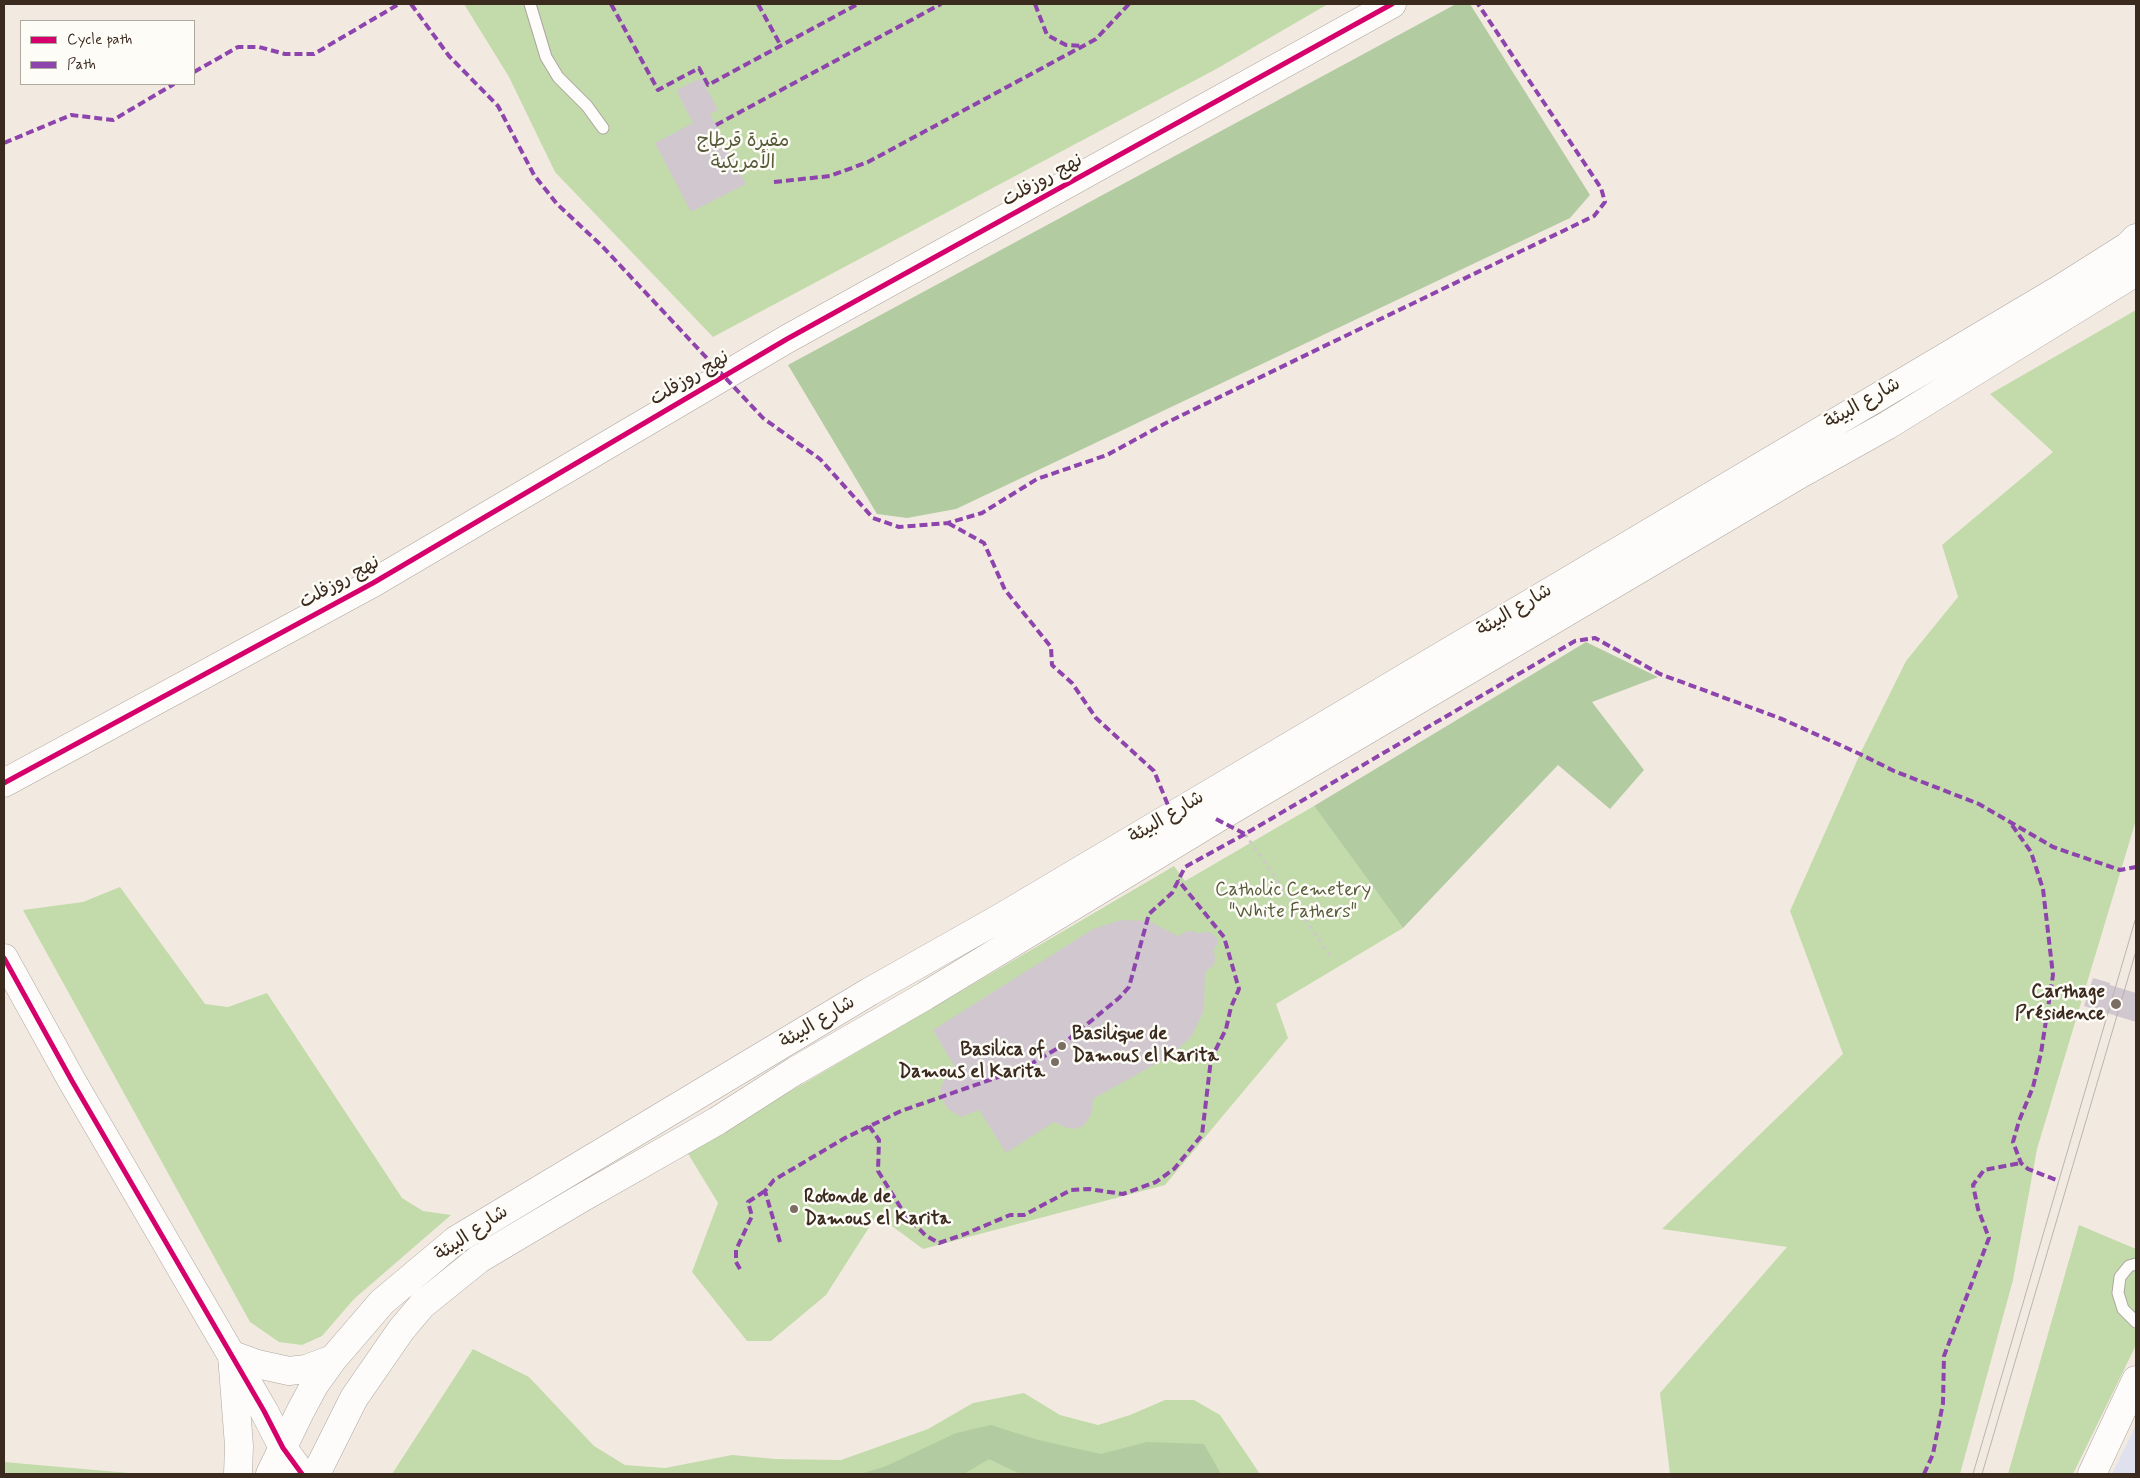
<!DOCTYPE html>
<html>
<head>
<meta charset="utf-8">
<style>
  body { margin:0 }
  #map { position:relative; width:2140px; height:1478px; overflow:hidden; background:#f2eae1; font-family:Mynerve,sans-serif }
  canvas { display:block }
  .frame { position:absolute; inset:0; border:5px solid #3b2a1e; pointer-events:none }
  .legend { position:absolute; left:20px; top:20px; width:175px; height:65px; box-sizing:border-box; background:#fdfcf7; border:1px solid #afa8a0; margin:0; padding:6px 9px; list-style:none; font-size:15px; color:#3b2a1e }
  .legend li { display:flex; align-items:center; gap:10px; height:25px }
  .legend b { width:25px; border:1px solid #afa8a0 }
</style>
</head>
<body>
<div id="map">
<canvas width="2140" height="1478"></canvas>
<div class="frame"></div>
<ul class="legend">
<li><b style="height:6px;background:#d6006c"></b>Cycle path</li>
<li><b style="height:6px;background:#8e44ad"></b>Path</li>
</ul>
</div>
<script>
const ctx = document.querySelector('canvas').getContext('2d');
ctx.lineJoin = 'round';
function paint(path, color) { ctx.fillStyle = color; ctx.fill(path, 'evenodd'); }
const shape = rows => new Path2D(rows.map(r => 'M' + r).join(''));
function trace(path, color, width, dash) { ctx.strokeStyle = color; ctx.lineWidth = width; ctx.lineCap = dash ? 'butt' : 'round'; ctx.setLineDash(dash || []); ctx.stroke(path); }
function label(font, color, halo, rows, align = 'center') {
  ctx.font = font + ' Mynerve,"Playpen Sans Arabic",sans-serif'; ctx.lineWidth = 5; ctx.setLineDash([]); ctx.textBaseline = 'middle'; ctx.strokeStyle = halo; ctx.fillStyle = color; for (const [text, x, y, turn = 0] of rows) {
    ctx.save(); ctx.translate(x, y); ctx.rotate((+turn || 0) * Math.PI / 180); ctx.textAlign = isNaN(turn) ? turn : align; if (halo) ctx.strokeText(text, 0, 0); ctx.fillText(text, 0, 0); ctx.restore();
  }
}
const built = shape([
  [2136,1425,2136,1474,2112,1474]
]);
const green = shape([
  [464,4,1328,4,1218,68,713,337,555,172,509,77],
  [2136,310,2136,820,2037,1149,2013,1280,1960,1474,1670,1474,1660,1393,1787,1247,1662,1229,1843,1054,1790,911,1860,754,1906,661,1958,597,1942,545,2053,452,1990,394],
  [1314,806,1403,928,1276,1004,1288,1038,1165,1185,923,1249,877,1215,826,1295,771,1341,747,1341,692,1272,718,1203,687,1152,1174,866,1185,881],
  [120,887,205,1004,228,1007,267,993,402,1198,423,1211,451,1215,354,1299,322,1336,302,1345,279,1342,250,1322,23,910,83,902],
  [2079,1225,2136,1249,2136,1345,2073,1474,2008,1474],
  [473,1349,529,1377,594,1446,625,1465,665,1468,732,1455,776,1459,841,1460,928,1429,973,1403,1024,1393,1060,1415,1098,1425,1130,1415,1165,1400,1194,1400,1220,1415,1260,1474,392,1474],
  [4,1462,141,1474,4,1474]
]);
const forest = shape([
  [1456,4,1470,4,1590,195,1570,218,956,509,907,518,877,514,788,365],
  [1586,642,1658,677,1592,702,1644,770,1610,809,1558,765,1403,928,1314,806],
  [991,1425,1038,1440,1101,1454,1147,1442,1204,1444,1221,1474,1020,1474,989,1459,964,1474,860,1474,884,1467,956,1433]
]);
const building = shape([
  [701,78,718,110,710,114,746,184,691,212,655,143,693,123,676,90],
  [1121,920,1149,921,1178,936,1187,931,1193,931,1197,933,1210,932,1217,938,1218,943,1214,949,1215,961,1213,966,1205,972,1204,1010,1192,1036,1170,1056,1093,1099,1092,1114,1083,1126,1075,1129,1067,1128,1054,1122,1006,1153,979,1110,961,1117,948,1109,942,1100,940,1090,944,1080,957,1071,933,1030,1093,929],
  [2093,978,2110,983,2110,985,2136,993,2136,1022,2084,1006]
]);
const path = shape([
  [1245,834,1331,957]
]);
const lane = shape([
  [530,4,546,57,558,77,587,106,603,128],
  [2136,1264,2129,1266,2120,1277,2118,1293,2123,1309,2136,1322]
]);
const secondary = shape([
  [4,783,373,583,787,339,1392,4],
  [4,958,72,1081,264,1411,283,1448,302,1474],
  [2092,1474,2136,1380]
]);
const highway = shape([
  [238,1474,239,1446,232,1355,257,1364,289,1371,306,1369,333,1359],
  [270,1474,300,1412,315,1384,333,1359,382,1302,456,1240,869,992,1000,918,2060,289,2128,246,2136,238],
  [316,1474,354,1398,401,1330,422,1305,479,1259,580,1199,717,1121,795,1071,925,996,1216,819,1802,473,1888,425,2136,272]
]);
const tram = shape([
  [1973,1474,2136,917],
  [1982,1474,2136,951]
]);
const quiet = shape([
  [411,4,449,56,498,106,534,175,557,204,601,245,763,418,820,459,873,518,899,527,948,523,982,513,1037,479,1107,455,1164,424,1310,353,1594,216,1605,202,1601,188,1478,4],
  [611,4,658,90,699,68,708,85,858,4],
  [758,4,781,46],
  [1035,4,1047,35,1066,45,1084,46],
  [194,72,238,47,259,47,285,54,314,54,399,4],
  [716,125,941,4],
  [4,143,71,115,113,120,174,84],
  [774,182,830,176,868,162,1096,39,1129,4],
  [948,523,984,543,1005,590,1051,647,1052,665,1072,683,1096,718,1154,771,1172,815],
  [1216,819,1245,834,1575,641,1595,638,1660,674,1782,719,1860,754,1894,771,1979,804,2053,847,2120,870,2136,867],
  [2012,825,2031,852,2043,889,2053,975,2041,1053,2033,1087,2019,1121,2013,1142,2021,1163,2028,1169,2059,1181],
  [869,1126,879,1140,878,1171,904,1213,925,1235,939,1243,965,1234,1010,1215,1024,1215,1071,1190,1089,1189,1123,1194,1156,1182,1174,1169,1202,1135,1211,1059,1226,1029,1231,1007,1239,989,1224,937,1178,880],
  [780,1242,765,1191,774,1180,845,1138,901,1111,1024,1068,1058,1048,1119,998,1129,987,1149,914,1172,893,1185,867,1245,834],
  [740,1269,736,1262,736,1250,752,1216,748,1202,765,1191],
  [1924,1474,1933,1454,1943,1403,1944,1356,1989,1238,1978,1209,1973,1185,1984,1170,2021,1163]
]);
const cycleway = shape([
  [4,783,373,583,787,339,1392,4],
  [4,958,72,1081,264,1411,283,1448,302,1474]
]);
const markers = [
  [2116,1004,6,"#7b6d62"],
  [1062,1046,5,"#7b6d62"],
  [1055,1062,5,"#7b6d62"],
  [794,1209,5,"#7b6d62"]
];
const parkNames = [
  ["مقبرة قرطاج",743,142],
  ["الأمريكية",743,164],
  ["Catholic Cemetery",1293,891],
  ["\"White Fathers\"",1293,913]
];
const streetNames = [
  ["نهج روزفلت",1043,181,-29],
  ["نهج روزفلت",690,379,-31],
  ["شارع البيئة",1863,404,-30],
  ["نهج روزفلت",340,583,-29],
  ["شارع البيئة",1515,611,-31],
  ["شارع البيئة",1167,818,-31],
  ["شارع البيئة",818,1023,-31],
  ["شارع البيئة",472,1234,-34]
];
const poiNames = [
  ["Carthage",2105,993],
  ["Présidence",2105,1015],
  ["Basilique de",1072,1035,"left"],
  ["Damous el Karita",1072,1057,"left"],
  ["Basilica of",1045,1051],
  ["Damous el Karita",1045,1073],
  ["Rotonde de",804,1198,"left"],
  ["Damous el Karita",804,1220,"left"]
];
paint(built, '#e0e1ee');
paint(green, '#c3dbaa');
paint(forest, '#b2cba1');
paint(building, '#d0c8ce');
trace(lane, '#ada6a0', 13);
trace(secondary, '#ada6a0', 29);
trace(highway, '#ada6a0', 29);
trace(path, '#cdcbc8', 3, [4, 4]);
trace(lane, '#fdfcfa', 11);
trace(secondary, '#fdfcfa', 28);
trace(highway, '#fdfcfa', 28);
trace(tram, '#b7b4b1', 1);
trace(quiet, '#8e44ad', 4, [8, 4]);
trace(cycleway, '#d6006c', 5);
for (const [x, y, r, color] of markers) { const dot = new Path2D(); dot.arc(x, y, r, 0, 2 * Math.PI); ctx.fillStyle = color; ctx.fill(dot); trace(dot, '#fdfcf7', 2); }
label('19px', '#585b3a', '#fdfcf7', parkNames);
label('19px', '#3b2a1e', '#fdfcf7', streetNames);
label('bold 19px', '#3b2a1e', '#fdfcf7', poiNames, 'right');
</script>
</body>
</html>
